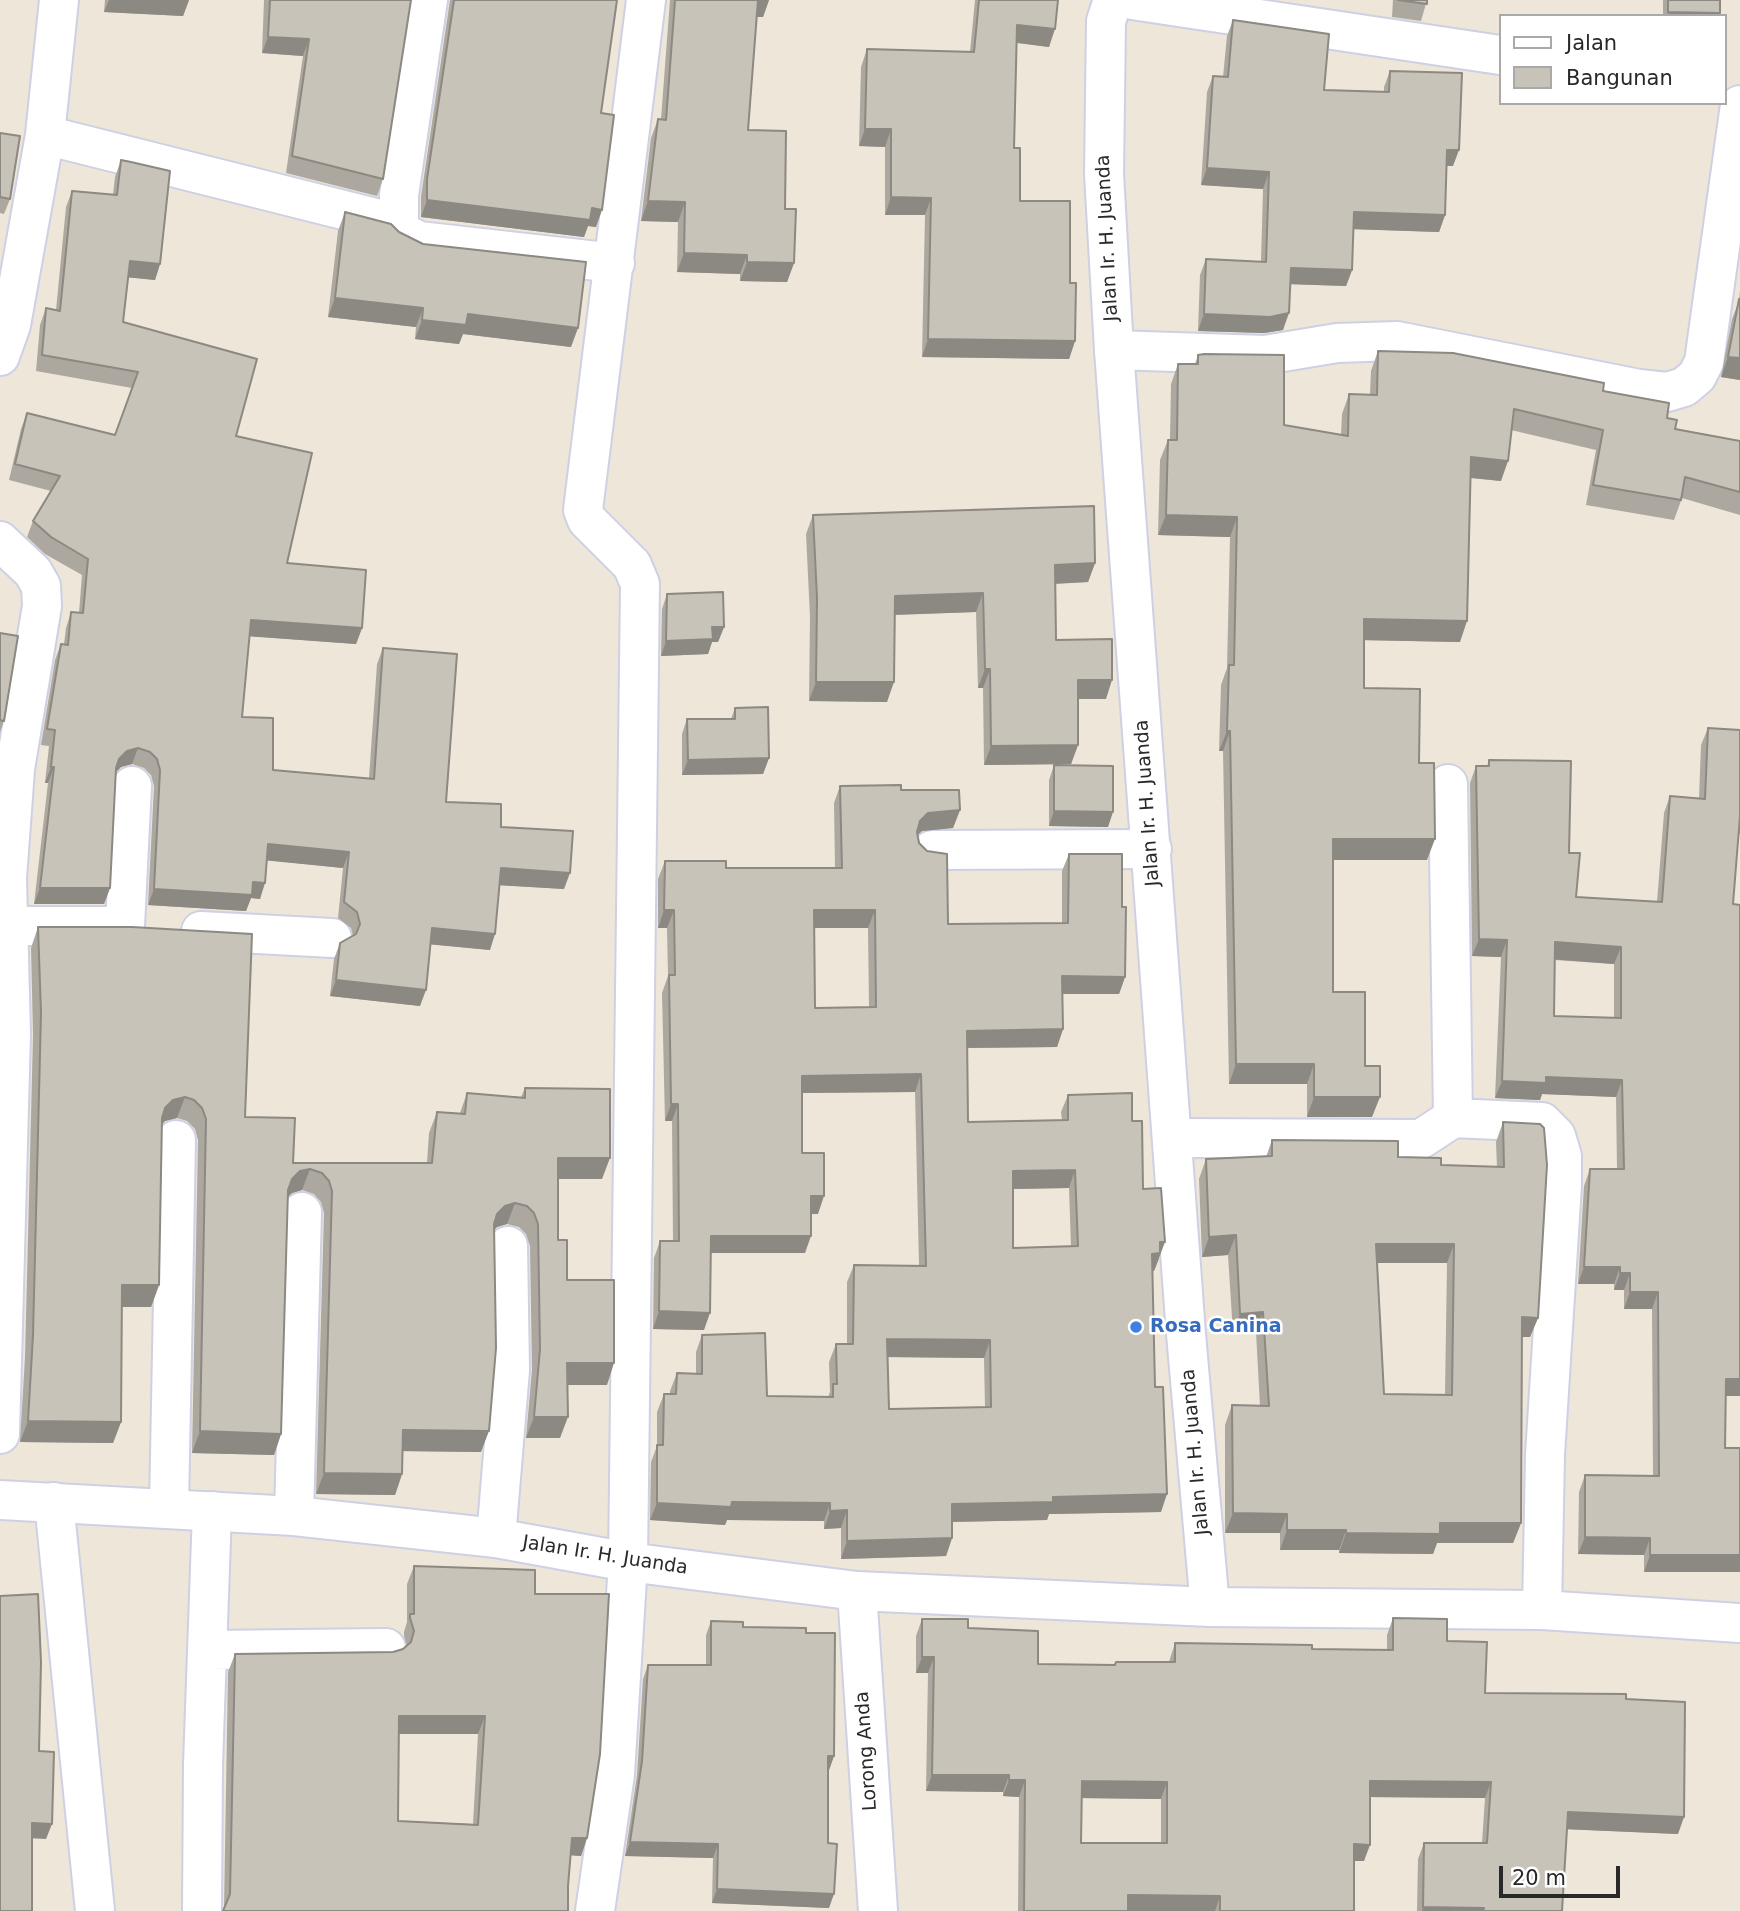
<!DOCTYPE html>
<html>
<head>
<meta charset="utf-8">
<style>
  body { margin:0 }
  #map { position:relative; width:1740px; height:1911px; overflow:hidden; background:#ede6d9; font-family:"DejaVu Sans",sans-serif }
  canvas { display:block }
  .legend { position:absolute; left:1499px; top:14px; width:228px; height:91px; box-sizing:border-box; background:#fff; border:2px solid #a9a9a9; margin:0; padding:9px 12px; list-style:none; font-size:21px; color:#292929 }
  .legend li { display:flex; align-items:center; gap:14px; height:35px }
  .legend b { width:35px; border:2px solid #a9a9a9 }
  .scale { position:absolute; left:1499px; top:1866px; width:121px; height:32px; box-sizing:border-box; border:4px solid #292929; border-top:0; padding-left:9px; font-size:21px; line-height:24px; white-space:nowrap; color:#292929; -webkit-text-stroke:5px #fff; paint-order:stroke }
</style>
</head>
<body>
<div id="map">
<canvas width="1740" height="1911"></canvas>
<ul class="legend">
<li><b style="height:9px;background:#fff"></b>Jalan</li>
<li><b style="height:19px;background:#c8c3b9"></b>Bangunan</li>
</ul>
<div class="scale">20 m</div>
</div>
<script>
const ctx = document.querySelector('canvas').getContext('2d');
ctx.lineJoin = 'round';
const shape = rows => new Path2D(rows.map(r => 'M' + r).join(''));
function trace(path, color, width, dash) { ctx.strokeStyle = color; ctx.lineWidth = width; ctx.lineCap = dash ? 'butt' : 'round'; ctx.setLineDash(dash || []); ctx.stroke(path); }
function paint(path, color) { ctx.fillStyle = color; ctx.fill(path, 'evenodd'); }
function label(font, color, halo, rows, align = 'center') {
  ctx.font = font + ' "DejaVu Sans",sans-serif'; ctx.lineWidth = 5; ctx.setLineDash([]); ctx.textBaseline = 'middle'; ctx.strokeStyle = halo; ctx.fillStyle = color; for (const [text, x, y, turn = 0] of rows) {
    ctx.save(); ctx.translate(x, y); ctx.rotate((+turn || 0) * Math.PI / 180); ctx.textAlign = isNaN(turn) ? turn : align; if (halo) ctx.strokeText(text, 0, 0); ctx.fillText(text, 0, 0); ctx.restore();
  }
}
const street = shape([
  [428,0,399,195,399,224,402,232,419,241,615,263],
  [1132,0,1500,55],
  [45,135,399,224],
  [1114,350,1265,355,1337,343,1397,341,1639,389,1667,392,1684,387,1697,376,1704,362,1740,105],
  [0,356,11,325,45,135,59,0],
  [0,541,33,572,41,586,42,606,15,769,7,878,11,1034,0,1434],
  [1448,784,1453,1118],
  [932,850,1152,849],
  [7,926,125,926,132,786],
  [201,931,332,938],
  [1172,1138,1421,1139,1453,1118,1542,1122,1556,1136,1562,1156,1562,1185,1545,1455,1542,1610],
  [54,1502,95,1911],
  [169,1509,176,1140],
  [294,1516,302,1212],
  [496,1538,510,1370,508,1246],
  [857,1591,878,1911],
  [208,1650,386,1648],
  [202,1911,203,1765,212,1511],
  [595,1911,615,1774,628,1562,640,584,632,565,587,520,583,510,646,0]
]);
const secondary = shape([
  [1113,0,1106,21,1104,174,1114,350,1186,1334,1210,1607],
  [0,1500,294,1516,496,1538,628,1562,857,1591,1210,1607,1542,1610,1740,1623]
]);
const wall = shape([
  [105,0,189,0,183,16,104,12],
  [264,0,411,0,383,179,377,196,286,173,303,56,262,53],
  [450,0,617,0,601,113,596,227,588,226,584,237,421,217,421,197],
  [670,0,769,0,763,17,757,17,748,130,785,209,794,263,787,282,740,281,740,274,677,272,678,222,641,221,651,138,658,119,661,119],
  [975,0,1058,0,1049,47,1017,43,1014,148,1020,201,1070,283,1075,341,1069,359,922,357,925,215,885,215,885,147,859,146,861,67,867,49,970,52],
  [1393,0,1427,0,1421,21,1392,17],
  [1663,0,1720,0,1719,16,1663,16],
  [1233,20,1324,90,1384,92,1384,87,1390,71,1453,166,1447,166,1445,215,1439,232,1353,229,1352,270,1346,286,1290,284,1283,330,1264,333,1198,331,1200,275,1206,259,1261,262,1263,189,1201,185,1207,92,1213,76,1223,77,1227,36],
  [0,133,10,199,4,214,0,213],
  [121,160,160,264,155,280,128,277,123,322,236,436,287,563,362,628,356,644,249,636,242,717,273,770,369,778,377,664,383,648,446,802,501,827,564,889,500,885,490,950,430,944,420,1006,330,996,334,959,340,943,353,936,351,928,338,918,343,868,267,860,260,899,251,898,246,911,148,905,154,786,151,775,144,768,132,764,121,767,116,772,110,888,104,904,34,904,48,783,45,783,49,746,41,745,55,660,61,644,64,644,66,628,71,612,79,613,82,575,45,554,27,537,33,521,51,491,9,480,21,429,27,413,115,435,132,388,36,371,40,325,46,308,56,310,66,207,72,191,113,195,115,177],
  [345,212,399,232,571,347,463,334,459,344,415,339,416,327,328,317,338,231],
  [1740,290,1740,380,1721,377,1732,319,1739,301],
  [1378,351,1603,391,1667,418,1675,429,1740,441,1740,515,1682,498,1674,520,1586,505,1596,450,1511,430,1501,481,1470,478,1460,642,1364,640,1364,688,1419,763,1427,860,1333,860,1333,992,1365,1066,1372,1117,1307,1117,1307,1084,1229,1084,1223,751,1219,751,1221,685,1227,668,1230,537,1158,535,1160,460,1168,440,1170,440,1171,384,1178,364,1195,364,1198,355,1284,425,1341,435,1342,414,1349,394,1370,394,1371,371],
  [813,515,1095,563,1088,582,1055,584,1056,640,1106,699,1078,699,1078,745,1071,764,984,765,983,688,978,688,976,612,895,615,887,702,809,701,810,617,806,534],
  [667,594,724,627,718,642,712,642,708,654,661,656,662,609],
  [0,633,4,721,0,732],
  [735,708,769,758,763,774,682,775,682,734,687,719,731,719],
  [1708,728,1740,730,1740,834,1738,834,1733,904,1740,1396,1725,1396,1725,1448,1740,1448,1740,1572,1644,1572,1644,1555,1578,1554,1579,1492,1585,1475,1653,1475,1652,1309,1624,1309,1624,1290,1614,1290,1614,1284,1578,1284,1584,1186,1590,1169,1617,1169,1616,1097,1542,1094,1540,1100,1495,1098,1501,957,1472,956,1470,783,1476,766,1487,766,1489,760,1569,853,1576,897,1657,902,1664,813,1670,796,1699,798,1701,745],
  [1555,960,1614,964,1614,1018,1554,1016],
  [1054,765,1108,827,1049,826,1049,780],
  [840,786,901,790,960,810,953,828,922,831,917,835,948,924,1062,923,1062,871,1069,854,1122,907,1125,977,1119,994,1063,994,1063,1029,1057,1047,967,1048,968,1122,1062,1120,1061,1112,1068,1095,1132,1121,1143,1189,1159,1259,1154,1271,1152,1271,1155,1387,1161,1512,1049,1514,1047,1520,952,1522,952,1538,946,1556,841,1559,841,1528,824,1529,824,1521,727,1520,725,1525,650,1520,651,1462,657,1446,657,1412,664,1394,670,1394,670,1391,677,1373,696,1374,696,1352,702,1335,767,1396,828,1397,830,1392,829,1362,836,1344,847,1344,847,1282,854,1265,919,1266,915,1092,802,1093,802,1153,818,1214,811,1214,805,1253,711,1253,704,1330,653,1329,654,1258,660,1241,673,1241,672,1121,665,1121,662,993,668,976,667,928,658,928,658,879,665,861,726,868,835,868,834,803],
  [814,928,868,928,869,1007,815,1008],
  [1069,1188,1071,1246,1013,1248,1013,1189],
  [888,1357,984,1358,985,1407,889,1409],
  [38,927,245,1117,293,1163,427,1163,429,1133,437,1112,460,1113,467,1093,521,1097,525,1088,602,1179,558,1179,558,1240,567,1280,607,1385,567,1385,560,1438,526,1438,532,1370,530,1246,526,1234,519,1227,507,1224,497,1227,494,1230,481,1452,403,1451,402,1474,395,1495,316,1494,324,1213,321,1202,314,1194,302,1190,292,1193,288,1197,281,1434,274,1455,192,1453,198,1140,195,1129,187,1121,177,1118,165,1121,162,1124,159,1285,151,1307,122,1307,121,1422,113,1443,20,1442,25,1357,33,1035,31,948],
  [1503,1122,1538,1318,1530,1337,1521,1337,1521,1523,1513,1543,1437,1543,1433,1554,1339,1553,1339,1550,1280,1550,1280,1533,1225,1533,1225,1425,1232,1405,1260,1406,1256,1332,1233,1333,1228,1255,1202,1257,1199,1179,1206,1159,1266,1157,1272,1140,1398,1157,1441,1165,1497,1167,1496,1142],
  [1377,1263,1447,1263,1445,1394,1384,1394],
  [414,1566,535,1594,587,1838,581,1856,571,1855,568,1886,224,1908,228,1672,235,1654,393,1652,403,1649,407,1646,404,1636,404,1632,407,1622,407,1584],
  [399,1734,478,1734,473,1824,398,1821],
  [1393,1618,1447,1641,1485,1693,1626,1699,1678,1834,1567,1829,1562,1911,1417,1911,1418,1859,1424,1843,1482,1843,1485,1798,1370,1797,1364,1861,1354,1861,1354,1911,1018,1911,1019,1797,1003,1796,1003,1792,926,1791,928,1673,916,1673,916,1636,922,1619,968,1628,1038,1664,1114,1664,1116,1662,1169,1662,1175,1643,1312,1649,1387,1650,1387,1635],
  [1082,1798,1161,1799,1161,1843,1081,1843],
  [711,1621,743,1627,806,1633,834,1756,829,1770,828,1770,829,1908,712,1903,713,1858,625,1856,637,1775,643,1679,648,1665,706,1665,706,1635]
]);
const shadedWall = shape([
  [109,0,189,0,183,16,104,12],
  [757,0,769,0,763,17,751,17],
  [1668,12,1720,13,1719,16,1667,16],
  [1017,25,1055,29,1049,47,1011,42],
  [268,37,309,39,303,56,262,53],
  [865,129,891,129,885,147,859,146],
  [1447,150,1459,150,1453,166,1441,166],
  [1207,168,1269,172,1263,189,1201,185],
  [891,197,931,198,925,215,885,215],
  [427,200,592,208,602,210,596,227,588,226,584,237,421,217],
  [648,201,685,202,678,222,641,221],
  [1354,212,1445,215,1439,232,1348,229],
  [684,253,747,255,740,274,677,272],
  [130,261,160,264,155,280,124,277],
  [747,262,794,263,787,282,740,281],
  [1291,268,1352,270,1346,286,1285,284],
  [335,298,423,308,416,327,328,317],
  [1289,313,1283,330,1264,333,1198,331,1204,314],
  [468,314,578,328,571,347,463,334,459,344,415,339,422,320],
  [928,339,1075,341,1069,359,922,357],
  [1728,357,1740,358,1740,380,1721,377],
  [1471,457,1508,461,1501,481,1463,477],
  [1166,515,1237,517,1230,537,1158,535],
  [1095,563,1088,582,1048,584,1055,565],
  [983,593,976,612,888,615,895,596],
  [1364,619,1467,621,1460,642,1356,640],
  [251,620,362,628,356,644,245,636],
  [712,627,724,627,718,642,712,642,708,654,661,656,666,641],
  [985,669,990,669,983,688,978,688],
  [1078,680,1112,680,1106,699,1071,699],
  [816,682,894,682,887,702,809,701],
  [1227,731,1230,731,1223,751,1219,751],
  [1078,745,1071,764,984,765,991,746],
  [138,748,132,764,121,767,113,775,119,759,127,751],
  [769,758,763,774,682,775,688,760],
  [51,767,54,767,48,783,45,783],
  [960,810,953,828,922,831,913,839,920,821,928,813],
  [1054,811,1113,812,1108,827,1049,826],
  [1333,839,1435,839,1427,860,1326,860],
  [268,844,349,852,343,868,262,860],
  [501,868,570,873,564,889,495,885],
  [253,882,265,883,260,899,251,898,246,911,148,905,154,889],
  [40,888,110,888,104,904,34,904],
  [664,910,674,910,667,928,658,928],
  [814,910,875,910,868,928,807,928],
  [432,928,495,934,490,950,426,944],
  [1479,939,1507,940,1501,957,1472,956],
  [1555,942,1621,947,1614,964,1549,959],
  [1062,976,1125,977,1119,994,1056,994],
  [336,980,426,990,420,1006,330,996],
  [1063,1029,1057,1047,960,1048,967,1031],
  [1236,1064,1314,1064,1307,1084,1229,1084],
  [921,1074,915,1092,795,1093,802,1076],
  [1546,1077,1622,1080,1616,1097,1542,1094,1540,1100,1495,1098,1502,1081],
  [185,1097,177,1118,165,1121,157,1129,165,1108,173,1100],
  [1314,1097,1380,1097,1372,1117,1307,1117],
  [671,1104,678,1104,672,1121,665,1121],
  [558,1158,610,1158,602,1179,550,1179],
  [310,1169,302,1190,292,1193,284,1200,292,1179,300,1171],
  [1075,1170,1069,1188,1007,1189,1013,1171],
  [811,1196,824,1196,818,1214,805,1214],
  [515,1203,507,1224,497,1227,489,1235,497,1214,505,1206],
  [1236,1235,1228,1255,1202,1257,1209,1237],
  [711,1236,811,1236,805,1253,705,1253],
  [1160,1242,1165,1242,1154,1271,1146,1271,1152,1254],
  [1376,1244,1454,1244,1447,1263,1369,1263],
  [1584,1267,1620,1267,1614,1284,1578,1284],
  [1620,1273,1630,1273,1624,1290,1614,1290],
  [122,1285,159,1285,151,1307,114,1307],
  [1630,1292,1658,1292,1652,1309,1624,1309],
  [659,1311,710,1313,704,1330,653,1329],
  [1263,1312,1256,1332,1233,1333,1240,1314],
  [1522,1317,1538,1318,1530,1337,1514,1337],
  [887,1339,990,1340,984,1358,881,1357],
  [567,1363,614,1363,607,1385,560,1385],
  [1726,1379,1740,1379,1740,1396,1719,1396],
  [534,1417,568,1417,560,1438,526,1438],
  [28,1421,121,1422,113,1443,20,1442],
  [403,1430,489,1431,481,1452,395,1451],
  [200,1431,281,1434,274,1455,192,1453],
  [324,1473,402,1474,395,1495,316,1494],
  [1167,1494,1161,1512,1049,1514,1047,1520,946,1522,952,1504,1053,1497],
  [732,1502,830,1503,824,1521,727,1520,725,1525,650,1520,657,1503],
  [847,1510,841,1528,824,1529,830,1511],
  [1233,1513,1287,1514,1280,1533,1225,1533],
  [1440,1523,1521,1523,1513,1543,1437,1543,1433,1554,1339,1553,1346,1533],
  [1287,1530,1346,1530,1339,1550,1280,1550],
  [1585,1537,1650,1538,1644,1555,1578,1554],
  [952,1538,946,1556,841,1559,847,1541],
  [1650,1555,1740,1555,1740,1572,1644,1572],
  [922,1657,934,1657,928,1673,916,1673],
  [399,1716,485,1716,478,1734,393,1734],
  [828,1756,834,1756,829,1770,823,1770],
  [932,1775,1009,1775,1003,1792,926,1791],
  [1009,1780,1025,1780,1019,1797,1003,1796],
  [1082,1781,1167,1782,1161,1799,1076,1798],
  [1370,1781,1491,1782,1485,1798,1364,1797],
  [1568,1812,1684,1817,1678,1834,1561,1829],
  [32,1823,52,1824,46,1839,27,1838],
  [572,1838,587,1838,581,1856,566,1855],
  [630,1842,718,1844,713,1858,625,1856],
  [1354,1844,1370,1845,1364,1861,1348,1861],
  [717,1889,834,1894,829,1908,712,1903],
  [1128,1895,1220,1896,1215,1911,1122,1911],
  [1423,1907,1484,1908,1482,1911,1422,1911]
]);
const building = shape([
  [270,0,411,0,383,179,292,156,309,39,268,37,270,0],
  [454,0,617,0,601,113,614,115,602,210,592,208,590,220,427,200,427,179,454,0],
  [675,0,758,0,748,130,786,131,785,209,796,209,794,263,747,262,747,255,684,253,685,202,648,201,658,119,666,120,675,0],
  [979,0,1058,0,1055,29,1017,25,1014,148,1020,148,1020,201,1070,201,1070,283,1076,283,1075,341,928,339,931,198,891,197,891,129,865,129,867,49,974,52,979,0],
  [1398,0,1427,0,1427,4,1398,0],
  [1668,0,1720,0,1720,13,1668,12,1668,0],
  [1233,20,1329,34,1324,90,1389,92,1390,71,1462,73,1459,150,1447,150,1445,215,1354,212,1352,270,1291,268,1289,313,1270,317,1204,314,1206,259,1266,262,1269,172,1207,168,1213,76,1228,77,1233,20],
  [0,133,20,136,10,199,0,197,0,133],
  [121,160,131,162,170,171,160,264,130,261,123,322,257,359,236,436,312,453,287,563,366,570,362,628,251,620,242,717,273,718,273,770,374,779,383,648,457,654,446,802,501,804,501,827,573,831,570,873,501,868,495,934,432,928,426,990,336,980,340,943,356,934,360,924,357,912,344,902,349,852,268,844,265,883,253,882,252,895,154,889,160,770,157,759,150,752,138,748,127,751,119,759,116,768,110,888,40,888,54,767,51,767,55,730,47,729,61,644,68,645,71,612,83,613,88,559,51,537,33,521,60,476,15,464,27,413,115,435,138,372,42,355,46,308,60,311,72,191,117,195,121,160],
  [345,212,391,224,399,232,423,244,586,262,578,328,468,314,466,325,422,320,423,308,335,298,345,212],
  [1739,299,1740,299,1740,358,1728,357,1739,299],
  [1378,351,1453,353,1604,383,1603,391,1669,403,1667,418,1677,420,1675,429,1740,441,1740,492,1685,477,1681,500,1593,485,1603,430,1514,409,1508,461,1471,457,1467,621,1364,619,1364,688,1420,689,1419,763,1434,763,1435,839,1333,839,1333,992,1365,992,1365,1066,1380,1066,1380,1097,1314,1097,1314,1064,1236,1064,1230,731,1227,731,1229,665,1234,665,1237,517,1166,515,1168,440,1177,440,1178,364,1198,364,1198,355,1204,354,1284,355,1284,425,1348,436,1349,394,1377,395,1378,351],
  [1094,506,1095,563,1055,565,1056,640,1112,639,1112,680,1078,680,1078,745,991,746,990,669,985,669,983,593,895,596,894,682,816,682,817,598,813,515,1094,506],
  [723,592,724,627,712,627,713,639,666,641,667,594,723,592],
  [0,633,18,636,4,721,0,720,0,633],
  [768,707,769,758,688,760,687,719,735,719,735,708,768,707],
  [1708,728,1740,730,1740,816,1733,904,1740,905,1740,1379,1726,1379,1725,1448,1740,1448,1740,1555,1650,1555,1650,1538,1585,1537,1585,1475,1659,1476,1658,1292,1630,1292,1630,1273,1620,1273,1620,1267,1584,1267,1590,1169,1624,1169,1622,1080,1546,1077,1546,1083,1502,1081,1507,940,1479,939,1476,766,1489,766,1489,760,1571,761,1569,853,1580,853,1576,897,1662,902,1670,796,1705,799,1708,728],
  [1555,942,1621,947,1621,1018,1554,1016,1555,942],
  [1054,765,1113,766,1113,812,1054,811,1054,765],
  [901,785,901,790,959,790,960,810,928,813,920,821,917,832,919,843,927,851,947,854,948,924,1068,923,1069,854,1122,854,1122,907,1126,907,1125,977,1062,976,1063,1029,967,1031,968,1122,1068,1120,1068,1095,1132,1093,1132,1121,1142,1121,1143,1189,1161,1188,1165,1242,1160,1242,1160,1253,1152,1254,1155,1387,1163,1387,1167,1494,1053,1497,1053,1502,952,1504,952,1538,847,1541,847,1510,830,1511,830,1503,732,1502,731,1507,657,1503,657,1445,663,1445,664,1394,676,1394,677,1373,702,1374,702,1335,765,1333,767,1396,833,1397,833,1384,837,1384,836,1344,853,1344,854,1265,926,1266,921,1074,802,1076,802,1153,824,1153,824,1196,811,1196,811,1236,711,1236,710,1313,659,1311,660,1241,679,1241,678,1104,671,1104,669,975,675,975,674,910,664,910,665,861,726,861,726,868,842,868,840,786,901,785],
  [814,910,875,910,876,1007,815,1008,814,910],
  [1075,1170,1078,1246,1013,1248,1013,1171,1075,1170],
  [887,1339,990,1340,991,1407,889,1409,887,1339],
  [38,927,132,927,252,934,245,1117,295,1118,293,1163,432,1163,437,1112,465,1114,467,1093,525,1098,525,1088,610,1089,610,1158,558,1158,558,1240,567,1240,567,1280,614,1280,614,1363,567,1363,568,1417,534,1417,540,1349,538,1224,534,1213,527,1206,515,1203,505,1206,497,1214,494,1224,496,1348,489,1431,403,1430,402,1474,324,1473,332,1191,329,1181,322,1173,310,1169,300,1171,292,1179,288,1190,281,1434,200,1431,206,1119,202,1108,194,1100,185,1097,173,1100,165,1108,162,1118,159,1285,122,1285,121,1422,28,1421,33,1335,41,1013,38,927],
  [1503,1122,1540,1124,1544,1128,1547,1165,1538,1318,1522,1317,1521,1523,1440,1523,1440,1534,1346,1533,1346,1530,1287,1530,1287,1514,1233,1513,1232,1405,1269,1406,1263,1312,1240,1314,1236,1235,1209,1237,1206,1159,1272,1156,1272,1140,1398,1141,1398,1157,1441,1158,1441,1165,1504,1167,1503,1122],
  [1376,1244,1454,1244,1452,1395,1384,1394,1376,1244],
  [414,1566,535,1570,535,1594,609,1594,600,1754,587,1838,572,1838,568,1886,568,1911,223,1911,230,1894,235,1654,393,1652,403,1649,411,1642,414,1631,410,1618,410,1614,414,1614,414,1566],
  [399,1716,485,1716,478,1825,398,1821,399,1716],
  [38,1594,41,1662,39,1751,54,1752,52,1824,32,1823,32,1911,0,1911,0,1596,38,1594],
  [1393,1618,1447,1619,1447,1641,1487,1642,1485,1693,1626,1694,1626,1699,1685,1702,1684,1817,1568,1812,1562,1911,1483,1911,1484,1908,1423,1907,1424,1843,1487,1843,1491,1782,1370,1781,1370,1845,1354,1844,1354,1911,1220,1911,1220,1896,1128,1895,1128,1911,1024,1911,1025,1780,1009,1780,1009,1775,932,1775,934,1657,922,1657,922,1619,968,1619,968,1628,1038,1631,1038,1664,1115,1665,1116,1662,1175,1662,1175,1643,1312,1645,1312,1649,1393,1650,1393,1618],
  [1082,1781,1167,1782,1167,1843,1081,1843,1082,1781],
  [711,1621,743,1622,743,1627,806,1628,806,1633,835,1633,834,1756,828,1756,828,1843,837,1844,834,1894,717,1889,718,1844,630,1842,642,1761,648,1665,711,1665,711,1621]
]);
const markers = [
  [1136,1327,7,"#3f7fe0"]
];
const streetNames = [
  ["Jalan Ir. H. Juanda",1108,238,-93],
  ["Jalan Ir. H. Juanda",1148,803,-94],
  ["Jalan Ir. H. Juanda",1196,1452,-95],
  ["Jalan Ir. H. Juanda",605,1556,9],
  ["Lorong Anda",867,1751,-94]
];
const shopNames = [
  ["Rosa Canina",1150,1327]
];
trace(street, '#ced0e4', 42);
trace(secondary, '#ced0e4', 42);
trace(street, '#fff', 38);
trace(secondary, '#fff', 38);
paint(wall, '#aca89f');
paint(shadedWall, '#8c8882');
paint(building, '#c8c3b9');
trace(building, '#8c8882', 2);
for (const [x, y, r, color] of markers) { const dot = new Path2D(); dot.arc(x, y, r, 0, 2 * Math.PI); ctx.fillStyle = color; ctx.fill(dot); trace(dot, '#fff', 2.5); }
label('19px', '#292929', '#fff', streetNames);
label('bold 19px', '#366cbe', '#fff', shopNames, 'left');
</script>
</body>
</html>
